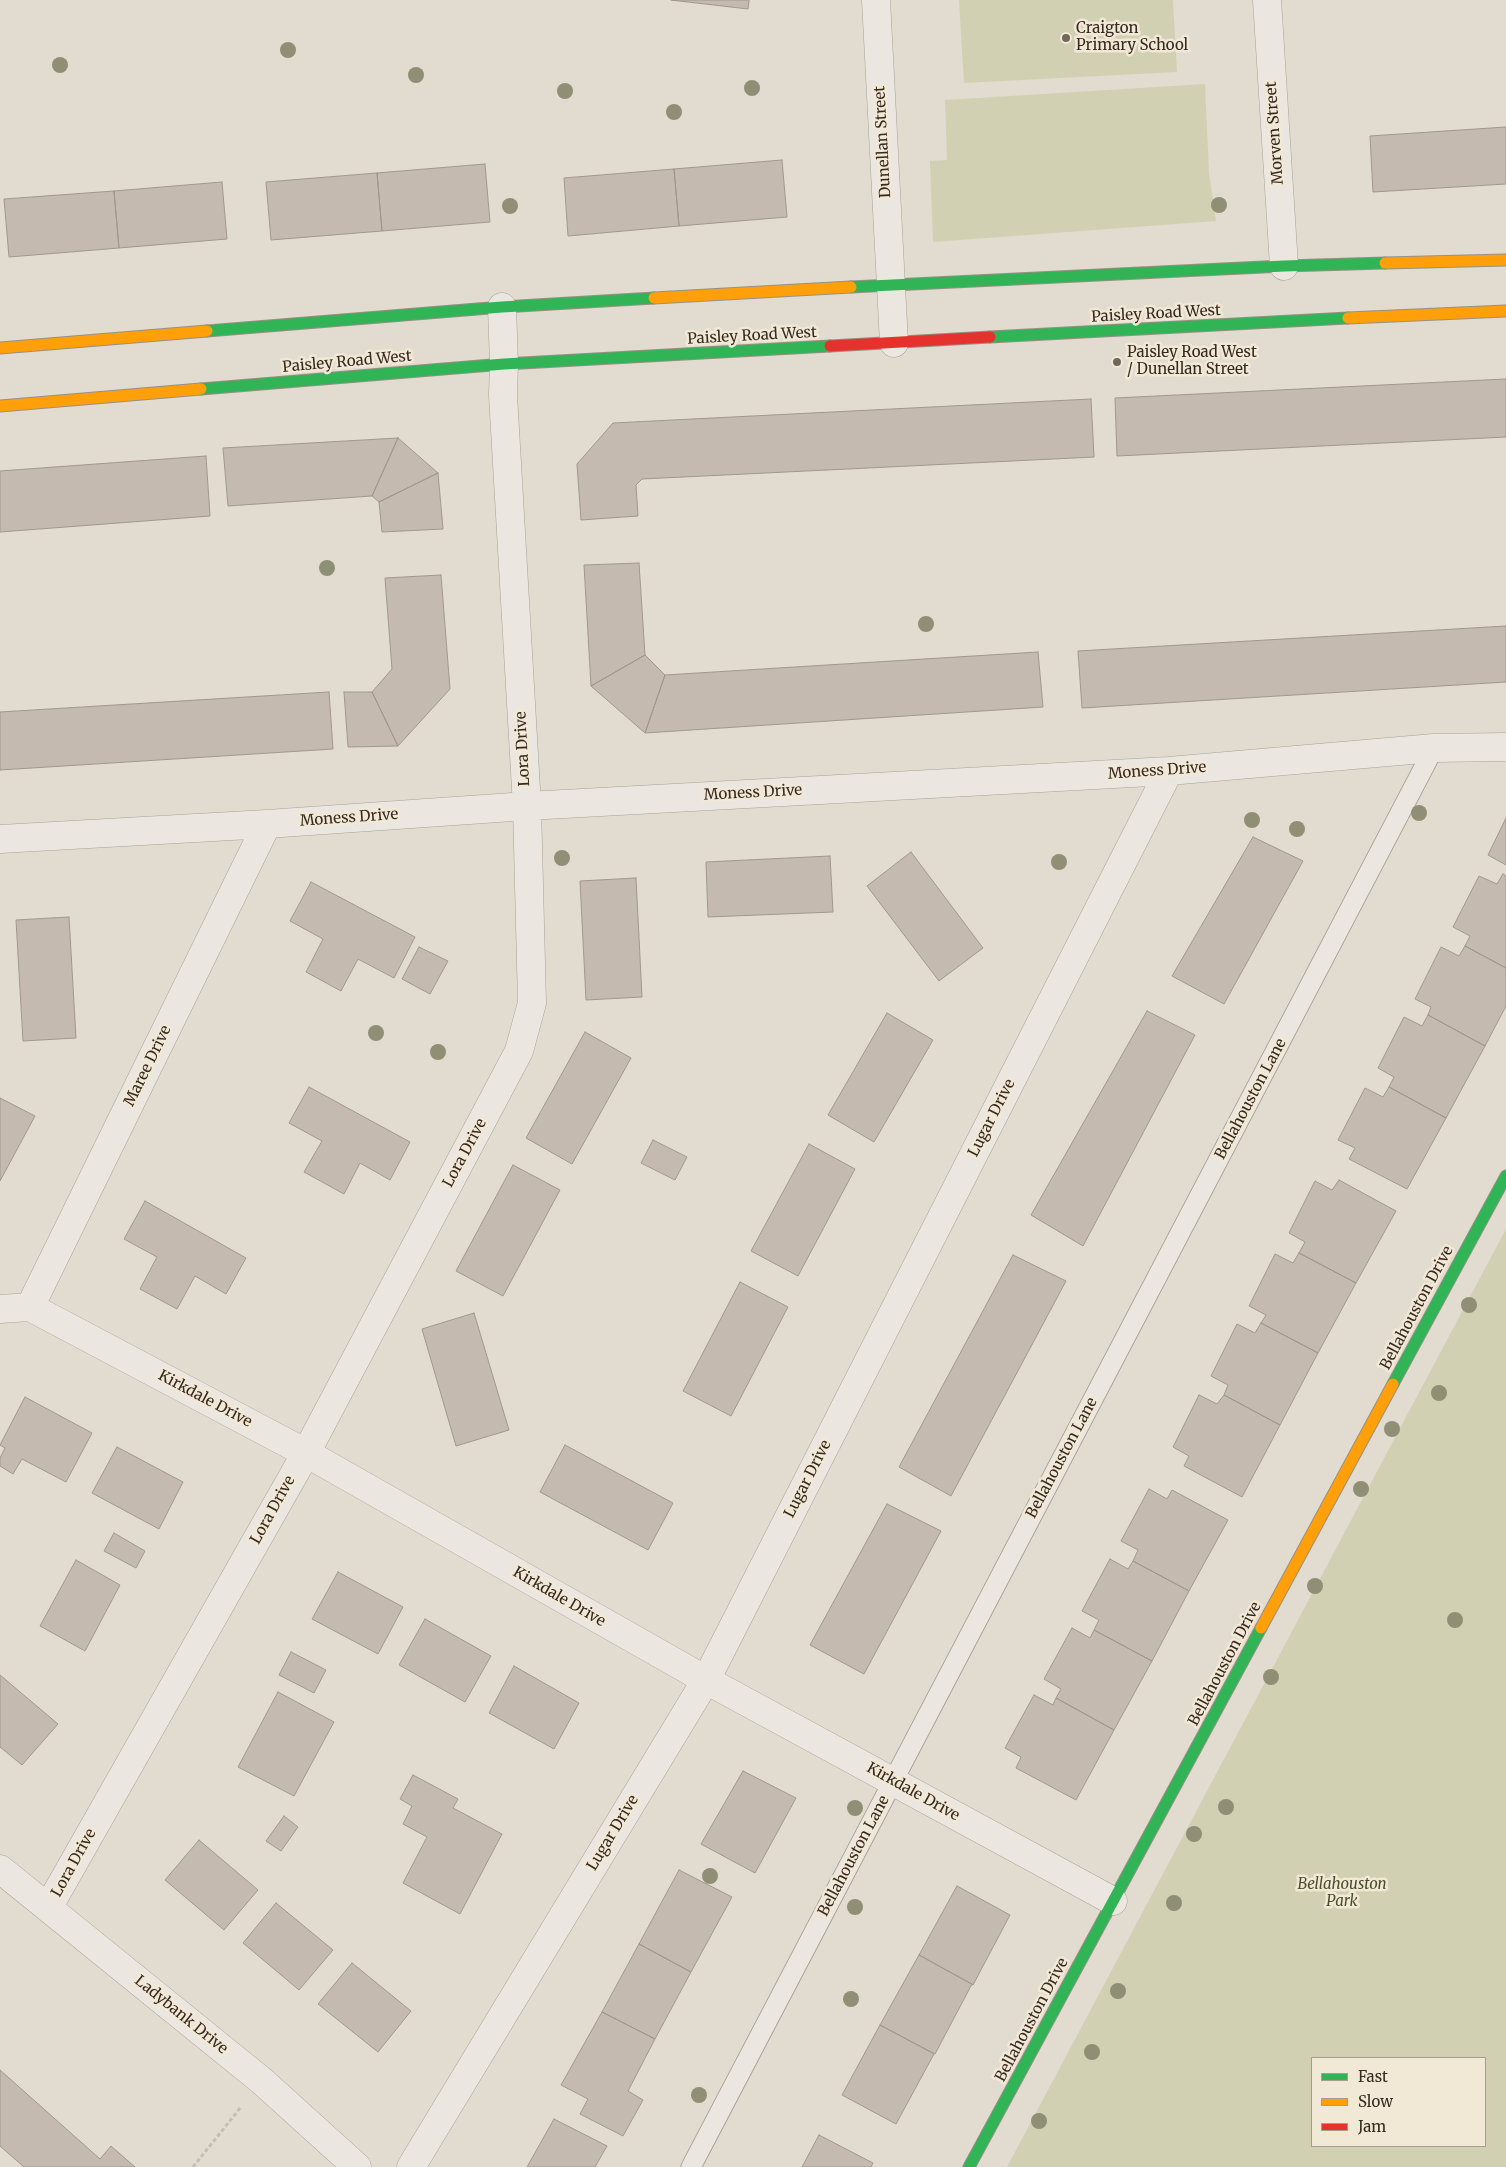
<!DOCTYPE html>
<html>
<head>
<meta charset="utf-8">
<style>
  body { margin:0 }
  #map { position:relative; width:1506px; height:2167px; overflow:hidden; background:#e2dbcf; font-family:Merriweather,serif }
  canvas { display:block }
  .legend { position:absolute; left:1311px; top:2057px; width:175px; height:90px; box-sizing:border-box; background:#f2e8d6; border:1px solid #a79c8d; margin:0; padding:6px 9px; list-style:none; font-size:15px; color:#362920 }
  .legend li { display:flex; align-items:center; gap:10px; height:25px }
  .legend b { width:25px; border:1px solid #a79c8d }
</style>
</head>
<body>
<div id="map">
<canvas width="1506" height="2167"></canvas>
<ul class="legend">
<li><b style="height:6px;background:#30b455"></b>Fast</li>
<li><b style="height:6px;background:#ff9f0a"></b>Slow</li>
<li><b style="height:6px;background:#e5322d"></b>Jam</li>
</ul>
</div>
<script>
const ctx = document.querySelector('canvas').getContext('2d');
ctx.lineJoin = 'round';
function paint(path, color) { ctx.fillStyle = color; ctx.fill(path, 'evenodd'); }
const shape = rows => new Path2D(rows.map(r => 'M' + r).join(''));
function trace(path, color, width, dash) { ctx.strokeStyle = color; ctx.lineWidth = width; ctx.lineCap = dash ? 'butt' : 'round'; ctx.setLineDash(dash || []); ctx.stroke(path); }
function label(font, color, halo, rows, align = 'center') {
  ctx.font = font + ' Merriweather,serif'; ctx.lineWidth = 5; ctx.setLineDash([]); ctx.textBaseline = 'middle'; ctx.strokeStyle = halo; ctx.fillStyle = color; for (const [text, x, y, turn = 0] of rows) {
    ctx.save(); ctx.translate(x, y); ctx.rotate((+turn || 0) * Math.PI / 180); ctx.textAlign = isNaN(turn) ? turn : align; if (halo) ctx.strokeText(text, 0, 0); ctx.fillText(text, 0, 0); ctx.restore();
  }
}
const green = shape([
  [959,0,1173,0,1177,72,964,83],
  [1205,84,1209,173,1216,221,933,242,930,161,947,160,945,100],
  [1506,1229,1506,2167,1007,2167],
  [1312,2058,1485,2058,1485,2146,1312,2146]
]);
const building = shape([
  [671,0,749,0,748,9,671,0],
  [1506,127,1506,184,1373,192,1370,136,1506,127],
  [782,160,787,217,679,226,674,169,782,160],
  [485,164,490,222,382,231,377,173,485,164],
  [674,169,679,226,568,236,564,178,674,169],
  [377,173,382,231,271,240,266,182,377,173],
  [222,182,227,239,119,248,114,191,222,182],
  [114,191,119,248,9,257,4,199,114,191],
  [1506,379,1506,437,1117,456,1115,398,1506,379],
  [1091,399,1094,457,642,479,636,485,638,516,581,520,577,464,613,423,1091,399],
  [398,438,372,496,228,506,223,448,398,438],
  [398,438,438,473,379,502,372,496,398,438],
  [206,456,210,516,0,532,0,471,206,456],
  [438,473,443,529,382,532,379,502,438,473],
  [639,563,645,655,591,686,584,565,639,563],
  [441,575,450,689,398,746,372,692,392,669,385,578,441,575],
  [1506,626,1506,682,1082,708,1078,651,1506,626],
  [1038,652,1043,707,645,733,665,675,1038,652],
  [645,655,665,675,645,733,591,686,645,655],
  [329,692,333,749,0,770,0,712,329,692],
  [344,692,372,692,398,746,348,747,344,692],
  [1506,818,1506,865,1488,855,1506,818],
  [1253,837,1303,861,1224,1004,1172,976,1253,837],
  [911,852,983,948,939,981,867,886,911,852],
  [830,856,833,912,708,917,706,862,830,856],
  [1503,874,1506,876,1506,968,1465,946,1470,936,1453,927,1479,876,1497,884,1503,874],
  [636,878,642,997,586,1000,580,881,636,878],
  [311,882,415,937,394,978,358,959,341,991,306,972,323,939,290,921,311,882],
  [69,917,76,1038,23,1041,16,920,69,917],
  [1465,946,1506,968,1506,1006,1485,1046,1428,1015,1431,1007,1415,999,1441,947,1459,956,1465,946],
  [419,947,448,961,430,994,402,979,419,947],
  [1147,1011,1195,1035,1083,1246,1031,1215,1147,1011],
  [887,1013,933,1040,874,1142,828,1115,887,1013],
  [1428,1015,1485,1046,1446,1118,1389,1087,1394,1077,1378,1068,1404,1017,1422,1026,1428,1015],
  [585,1032,631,1058,572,1164,526,1138,585,1032],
  [309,1087,410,1142,390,1180,360,1163,344,1194,304,1172,322,1141,289,1123,309,1087],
  [1389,1087,1446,1118,1407,1189,1349,1159,1355,1148,1338,1140,1365,1088,1383,1097,1389,1087],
  [0,1098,35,1116,0,1181,0,1098],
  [653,1140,687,1157,675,1180,641,1163,653,1140],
  [809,1144,855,1169,798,1276,751,1251,809,1144],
  [513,1165,560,1190,503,1296,456,1271,513,1165],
  [1339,1180,1396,1211,1356,1283,1299,1253,1305,1242,1289,1233,1315,1181,1332,1190,1339,1180],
  [145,1201,246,1258,226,1294,195,1276,177,1309,140,1289,157,1257,124,1239,145,1201],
  [1299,1253,1356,1283,1318,1353,1261,1323,1266,1315,1249,1306,1275,1254,1293,1263,1299,1253],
  [1013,1255,1066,1281,951,1496,899,1467,1013,1255],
  [740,1282,788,1307,731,1416,683,1391,740,1282],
  [474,1313,509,1430,456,1446,422,1329,474,1313],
  [1261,1323,1318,1353,1280,1425,1224,1395,1228,1385,1211,1376,1237,1324,1255,1333,1261,1323],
  [1199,1395,1217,1404,1224,1395,1280,1425,1242,1497,1184,1466,1189,1456,1173,1447,1199,1395],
  [25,1397,92,1433,66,1482,22,1459,13,1474,0,1466,0,1458,5,1448,0,1445,25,1397],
  [565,1445,673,1503,648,1550,540,1492,565,1445],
  [117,1447,183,1482,159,1529,92,1493,117,1447],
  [1149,1489,1167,1499,1172,1490,1228,1520,1189,1591,1133,1561,1138,1550,1121,1541,1149,1489],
  [887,1504,941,1531,864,1674,810,1645,887,1504],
  [114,1533,145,1551,136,1568,104,1551,114,1533],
  [1110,1559,1128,1569,1133,1561,1189,1591,1152,1661,1094,1630,1099,1620,1082,1611,1110,1559],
  [76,1560,120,1585,85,1651,40,1626,76,1560],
  [338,1572,403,1607,378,1654,312,1619,338,1572],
  [425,1619,491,1656,465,1702,399,1665,425,1619],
  [1072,1628,1090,1638,1094,1630,1152,1661,1114,1730,1056,1698,1061,1689,1044,1679,1072,1628],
  [291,1652,326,1670,314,1693,279,1675,291,1652],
  [514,1666,579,1703,554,1749,489,1713,514,1666],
  [0,1675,58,1724,22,1765,0,1747,0,1675],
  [278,1692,334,1722,294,1796,238,1767,278,1692],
  [1034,1695,1053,1705,1056,1698,1114,1730,1076,1800,1016,1768,1021,1757,1005,1748,1034,1695],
  [743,1771,796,1798,755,1873,701,1844,743,1771],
  [413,1775,458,1799,453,1808,502,1834,460,1914,403,1883,427,1837,403,1824,412,1806,400,1799,413,1775],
  [284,1816,298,1827,281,1851,266,1841,284,1816],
  [199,1840,258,1890,224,1930,165,1880,199,1840],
  [679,1870,732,1897,691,1972,639,1944,679,1870],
  [957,1886,1010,1915,973,1985,919,1955,957,1886],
  [276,1903,333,1950,299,1990,243,1943,276,1903],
  [639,1944,691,1972,655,2039,602,2012,639,1944],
  [919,1955,972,1984,935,2054,880,2025,919,1955],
  [352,1963,411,2011,378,2052,318,2004,352,1963],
  [602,2012,655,2039,628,2091,643,2100,623,2136,580,2114,588,2099,561,2085,602,2012],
  [880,2025,934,2054,896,2124,842,2095,880,2025],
  [0,2070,100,2159,111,2146,135,2167,24,2167,0,2146,0,2070],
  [554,2119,607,2146,595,2167,527,2167,554,2119],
  [819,2135,873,2163,871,2167,802,2167,819,2135]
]);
const path = shape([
  [193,2167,241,2107]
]);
const lane = shape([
  [691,2167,1434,748]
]);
const street = shape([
  [876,0,894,343],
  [1267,0,1284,266],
  [0,839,267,824,527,806,1169,771,1434,748,1506,747],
  [30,1307,267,824],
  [0,1309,30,1307,306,1453,706,1680,1113,1901],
  [0,1869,262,2081,357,2167],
  [48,1908,306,1453,519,1051,532,1003,527,806,503,395,504,364,502,307],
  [411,2167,706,1680,1169,771]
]);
const fast = shape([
  [851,287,1284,266,1385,263],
  [207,331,502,307,654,298],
  [990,337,1348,318],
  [201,389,504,364,830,346],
  [1393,1384,1506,1176],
  [969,2167,1261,1628]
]);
const slow = shape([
  [1385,263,1506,260],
  [654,298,851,287],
  [1348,318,1506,311],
  [0,348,207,331],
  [0,406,201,389],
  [1261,1628,1393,1384]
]);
const jam = shape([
  [830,346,990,337]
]);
const trees = [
  [288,50],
  [60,65],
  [416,75],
  [752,88],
  [565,91],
  [674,112],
  [1219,205],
  [510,206],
  [327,568],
  [926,624],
  [1419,813],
  [1252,820],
  [1297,829],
  [562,858],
  [1059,862],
  [376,1033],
  [438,1052],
  [1469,1305],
  [1439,1393],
  [1392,1429],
  [1361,1489],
  [1315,1586],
  [1455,1620],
  [1271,1677],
  [1226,1807],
  [855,1808],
  [1194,1834],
  [710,1876],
  [1174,1903],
  [855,1907],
  [1118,1991],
  [851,1999],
  [1092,2052],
  [699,2095],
  [1039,2121]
];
const markers = [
  [1066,38,5,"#72675d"],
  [1117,362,5,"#72675d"]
];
const poiNames = [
  ["Craigton",1076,29],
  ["Primary School",1076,46],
  ["Paisley Road West",1127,353],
  ["/ Dunellan Street",1127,370]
];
const streetNames = [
  ["Morven Street",1275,133,-94],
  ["Dunellan Street",883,142,-93],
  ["Paisley Road West",1156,314,-3],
  ["Paisley Road West",752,336,-3],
  ["Paisley Road West",347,362,-5],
  ["Lora Drive",523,749,-93],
  ["Moness Drive",1157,771,-4],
  ["Moness Drive",753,793,-3],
  ["Moness Drive",349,818,-4],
  ["Maree Drive",148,1066,-64],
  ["Bellahouston Lane",1251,1099,-62],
  ["Lugar Drive",992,1118,-63],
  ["Lora Drive",465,1153,-62],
  ["Bellahouston Drive",1417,1308,-62],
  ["Kirkdale Drive",205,1399,28],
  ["Bellahouston Lane",1062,1458,-62],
  ["Lugar Drive",808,1479,-63],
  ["Lora Drive",273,1510,-61],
  ["Kirkdale Drive",559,1597,30],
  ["Bellahouston Drive",1225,1664,-62],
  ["Kirkdale Drive",913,1792,29],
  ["Lugar Drive",613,1833,-59],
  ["Bellahouston Lane",854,1856,-62],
  ["Lora Drive",74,1863,-61],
  ["Ladybank Drive",181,2015,39],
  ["Bellahouston Drive",1032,2020,-62]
];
const parkNames = [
  ["Bellahouston",1342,1885],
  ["Park",1342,1902]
];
paint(green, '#d2d0b3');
paint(building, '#c5bab0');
trace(building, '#a2978e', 1);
trace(lane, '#a8a197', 21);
trace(street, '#a8a197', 29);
trace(fast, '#979088', 13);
trace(slow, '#979088', 13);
trace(jam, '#979088', 13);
trace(path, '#c3beb6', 3, [4, 2.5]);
trace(lane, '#ebe7e0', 19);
trace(street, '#ebe7e0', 28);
trace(fast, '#30b455', 11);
trace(slow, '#ff9f0a', 11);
trace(jam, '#e5322d', 11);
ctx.fillStyle = '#8e8f74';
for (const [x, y] of trees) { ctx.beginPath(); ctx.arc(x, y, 8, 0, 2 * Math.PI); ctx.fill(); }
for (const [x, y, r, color] of markers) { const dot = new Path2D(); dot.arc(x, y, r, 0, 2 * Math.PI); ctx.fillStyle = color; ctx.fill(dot); trace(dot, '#f2e8d6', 2); }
label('15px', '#362920', '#f2e8d6', poiNames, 'left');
label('15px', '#362920', '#f2e8d6', streetNames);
label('italic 15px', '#495029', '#f2e8d6', parkNames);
</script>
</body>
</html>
